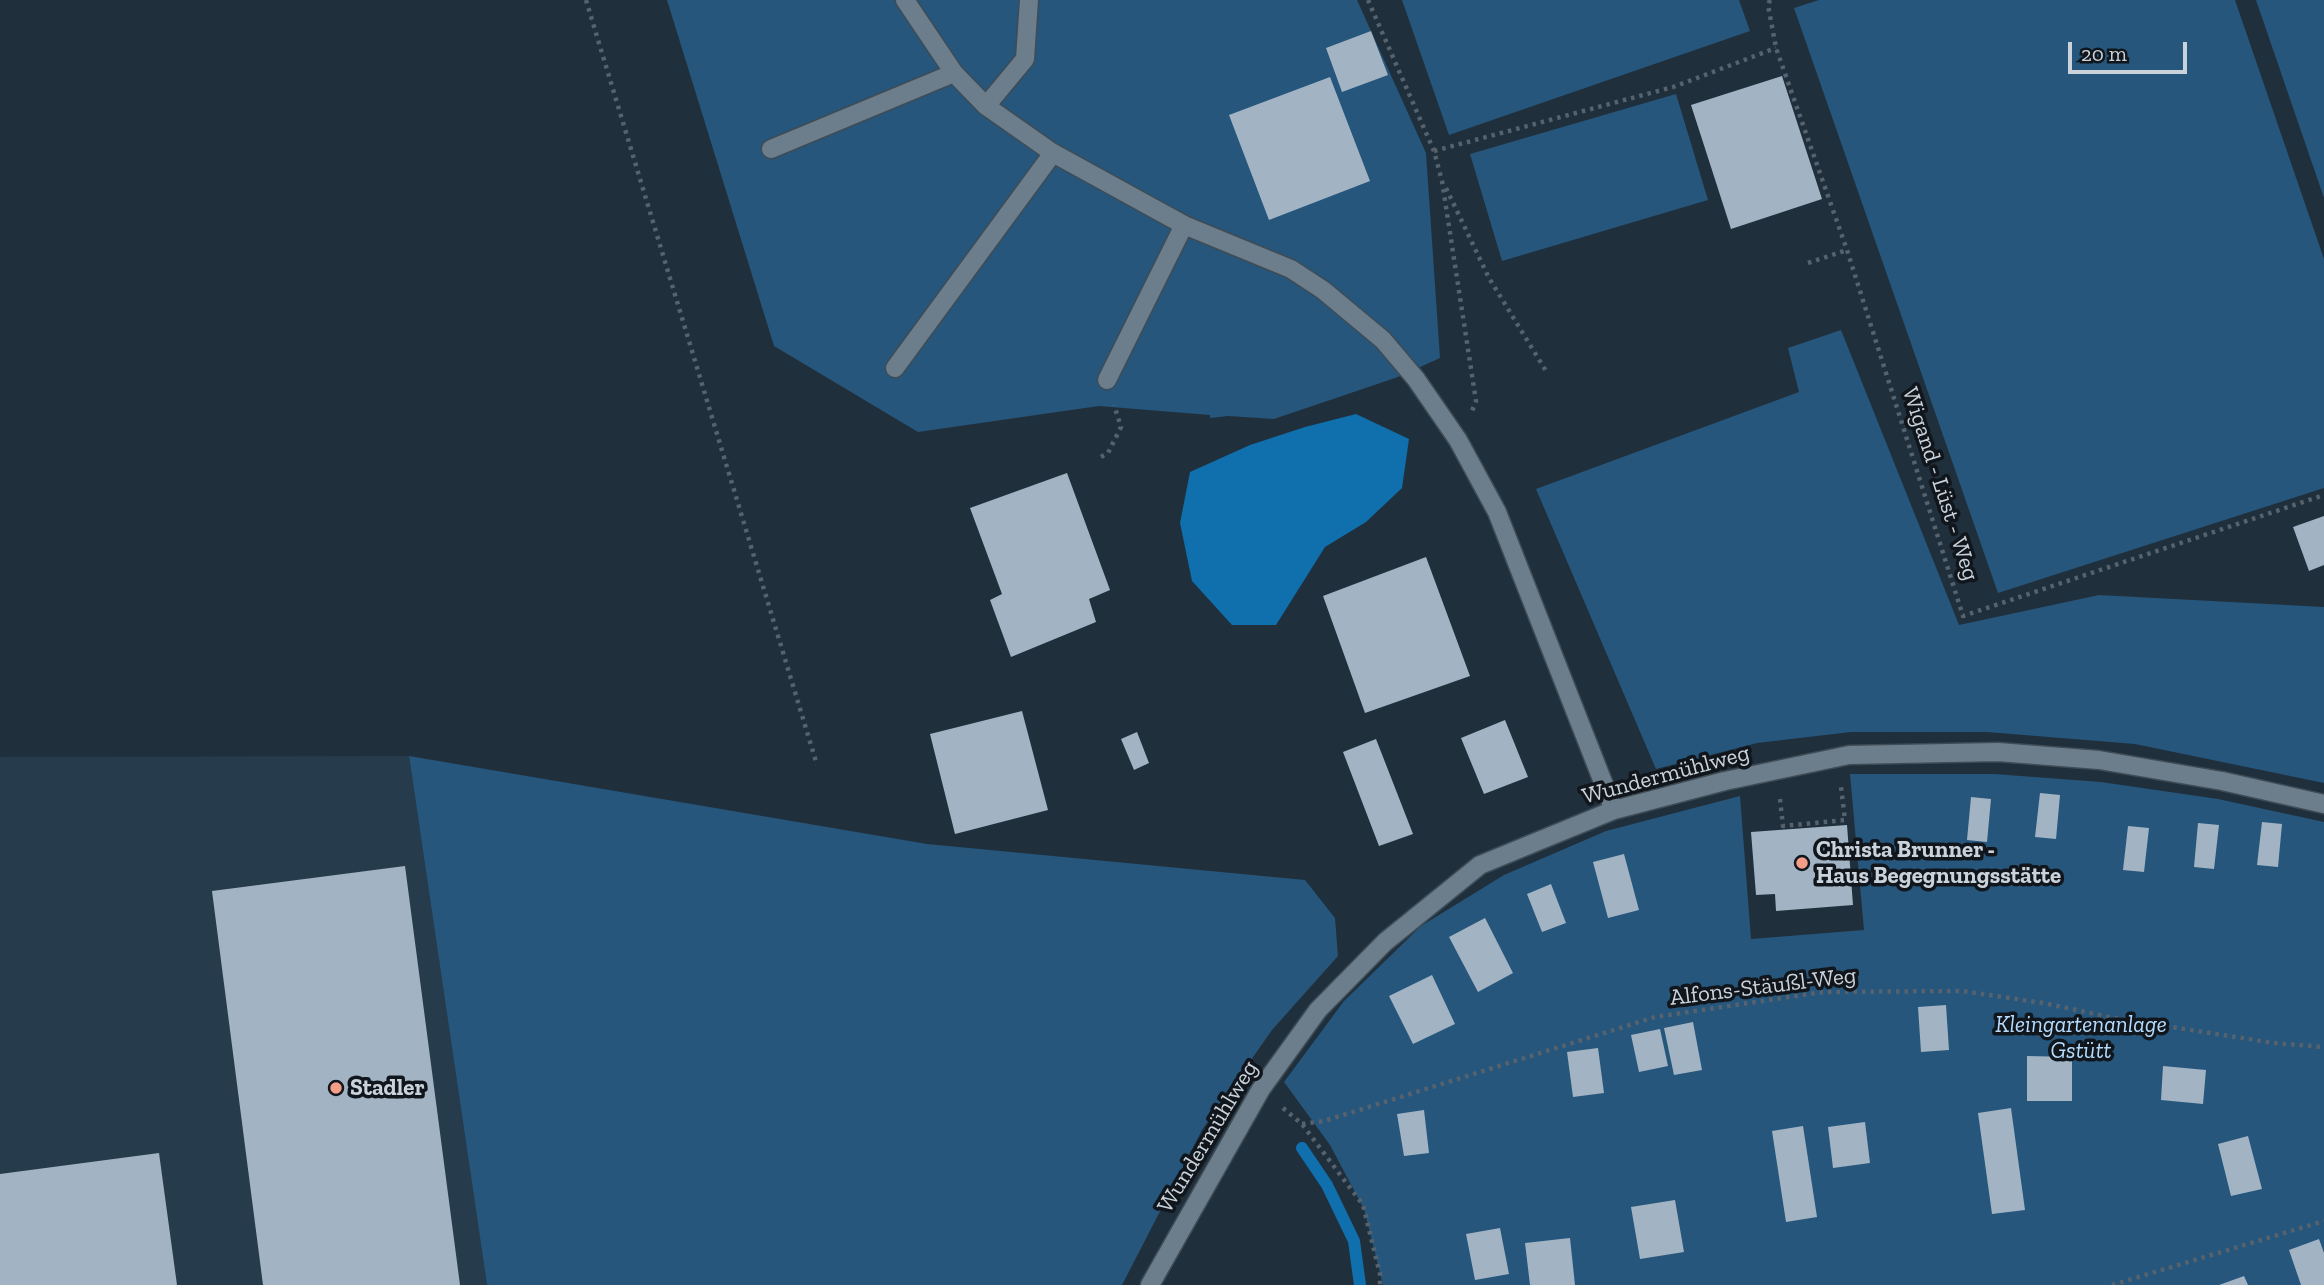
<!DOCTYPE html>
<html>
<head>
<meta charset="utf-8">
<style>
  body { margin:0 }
  #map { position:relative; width:2324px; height:1285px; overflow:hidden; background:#202f3c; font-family:"Zilla Slab",serif }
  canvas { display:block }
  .scale { position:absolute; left:2068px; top:42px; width:119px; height:32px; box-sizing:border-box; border:4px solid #cad3db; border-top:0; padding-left:9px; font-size:21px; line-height:24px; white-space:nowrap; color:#cad3db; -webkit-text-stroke:5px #10161c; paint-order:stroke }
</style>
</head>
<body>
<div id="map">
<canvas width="2324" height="1285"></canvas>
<div class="scale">20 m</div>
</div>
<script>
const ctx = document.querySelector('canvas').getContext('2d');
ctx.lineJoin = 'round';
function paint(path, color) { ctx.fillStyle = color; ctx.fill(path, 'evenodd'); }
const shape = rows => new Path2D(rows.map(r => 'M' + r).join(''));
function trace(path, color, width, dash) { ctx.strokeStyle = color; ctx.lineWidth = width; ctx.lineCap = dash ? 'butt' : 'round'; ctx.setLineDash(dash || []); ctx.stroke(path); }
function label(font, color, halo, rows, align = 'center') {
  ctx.font = font + ' "Zilla Slab",serif'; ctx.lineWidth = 7; ctx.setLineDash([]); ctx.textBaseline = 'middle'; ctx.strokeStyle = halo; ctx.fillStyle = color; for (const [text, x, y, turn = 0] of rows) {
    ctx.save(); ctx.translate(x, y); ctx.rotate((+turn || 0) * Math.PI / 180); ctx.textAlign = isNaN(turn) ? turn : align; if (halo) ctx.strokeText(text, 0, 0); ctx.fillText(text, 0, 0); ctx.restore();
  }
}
const built = shape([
  [409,756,487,1285,0,1285,0,757]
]);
const green = shape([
  [667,0,1357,0,1426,153,1440,358,1398,377,1274,419,1228,416,1210,418,1210,415,1099,406,918,432,774,346],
  [1402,0,1739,0,1750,31,1449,135],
  [1819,0,2235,0,2324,259,2324,488,1998,593,1794,8],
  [2256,0,2324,0,2324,198],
  [1676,94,1708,200,1502,261,1470,154],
  [1841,330,1959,625,2099,595,2324,607,2324,783,2135,744,1987,732,1851,732,1757,743,1656,769,1536,489,1799,392,1788,348],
  [409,756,927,844,1305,880,1335,918,1338,956,1272,1030,1202,1130,1122,1285,487,1285],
  [1850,774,1994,774,2101,782,2218,799,2324,822,2324,1285,1383,1285,1364,1209,1330,1145,1284,1082,1344,1001,1421,926,1504,875,1606,831,1740,796,1751,939,1864,930]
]);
const water = shape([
  [1356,414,1409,439,1402,488,1366,522,1325,547,1276,625,1232,625,1192,581,1180,523,1190,472,1250,445,1305,427]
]);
const stream = shape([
  [1302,1148,1327,1185,1354,1241,1360,1285]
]);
const building = shape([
  [1371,31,1388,75,1342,92,1326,48],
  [1782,76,1822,199,1731,229,1691,105],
  [1330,77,1370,181,1269,220,1229,115],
  [1067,473,1110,590,1089,599,1096,622,1011,657,990,600,1002,594,970,508],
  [2324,516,2324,565,2309,571,2293,527],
  [1426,557,1470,676,1365,713,1323,596],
  [1022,711,1048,810,955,834,930,734],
  [1505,720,1528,777,1484,794,1461,738],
  [1137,732,1149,763,1134,770,1121,739],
  [1376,739,1413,834,1379,846,1343,752],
  [2040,793,2060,795,2056,839,2035,837],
  [1971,797,1991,799,1987,842,1967,840],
  [2262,822,2282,824,2278,867,2257,865],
  [2198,823,2219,825,2214,869,2194,867],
  [1847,825,1853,905,1776,911,1775,894,1756,895,1751,832],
  [2128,826,2149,828,2144,872,2123,870],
  [1624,854,1639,910,1608,918,1593,862],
  [405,866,460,1285,263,1285,212,891],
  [1551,884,1566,923,1542,932,1527,894],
  [1485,918,1513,973,1478,992,1449,937],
  [1432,975,1455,1024,1413,1044,1389,996],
  [1946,1005,1949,1050,1921,1052,1918,1007],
  [1693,1022,1702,1070,1674,1075,1664,1028],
  [1660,1029,1668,1066,1639,1072,1631,1035],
  [1598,1048,1604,1093,1573,1097,1567,1052],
  [2027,1056,2072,1057,2072,1101,2027,1101],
  [2163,1066,2206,1070,2203,1104,2161,1100],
  [2011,1108,2025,1210,1992,1214,1978,1113],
  [1424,1110,1429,1153,1404,1156,1397,1114],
  [1865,1122,1870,1163,1833,1168,1828,1127],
  [1803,1126,1817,1217,1786,1222,1772,1131],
  [2248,1136,2262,1189,2231,1196,2218,1144],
  [159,1153,177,1285,0,1285,0,1174],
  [1675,1200,1684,1252,1640,1259,1631,1207],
  [1500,1228,1509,1274,1475,1280,1466,1234],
  [1570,1238,1575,1285,1530,1285,1525,1243],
  [2319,1239,2324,1253,2324,1285,2301,1285,2289,1250],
  [2244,1276,2248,1285,2219,1285]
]);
const path = shape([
  [586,0,817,765],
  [1368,0,1434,151,1442,181,1476,401,1472,411],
  [1770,0,1768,5,1776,48,1847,250,1963,616,2324,495],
  [1434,151,1673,87,1776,48],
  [1446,188,1489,278,1546,371],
  [1808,263,1847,250],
  [1101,457,1108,453,1121,427,1114,405],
  [1780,799,1783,826,1845,820,1841,787],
  [1283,1108,1302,1124,1363,1205,1380,1274,1380,1285],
  [1302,1124,1324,1121,1655,1017,1823,992,1962,991,2043,1003,2114,1018,2274,1043,2324,1047],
  [2112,1285,2324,1221]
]);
const service = shape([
  [771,149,954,73],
  [895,368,1053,153],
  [1107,380,1184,225]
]);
const minor = shape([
  [905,0,954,73,986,106,1053,153,1184,225,1291,269,1323,290,1383,340,1416,379,1458,440,1497,512,1614,810],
  [986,106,1025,59,1029,0],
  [1150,1285,1261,1089,1318,1010,1385,942,1480,865,1614,810,1725,781,1849,755,1998,752,2099,760,2222,781,2324,804]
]);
const markers = [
  [1802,863,7,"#f49e88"],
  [336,1088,7,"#f49e88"]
];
const streetNames = [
  ["Wigand - Lüst - Weg",1940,484,72],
  ["Wundermühlweg",1666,775,-15],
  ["Alfons-Stäußl-Weg",1763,987,-7],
  ["Wundermühlweg",1208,1137,-59]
];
const poiNames = [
  ["Christa Brunner -",1816,850],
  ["Haus Begegnungsstätte",1816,876],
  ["Stadler",350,1088]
];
const parkNames = [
  ["Kleingartenanlage",2081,1025],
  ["Gstütt",2081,1051]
];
paint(built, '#263b4c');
paint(green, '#26567b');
paint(water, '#106fad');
trace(stream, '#106fad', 12);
paint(building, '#a2b4c4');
trace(service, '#3e4c56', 21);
trace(minor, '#3e4c56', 21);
trace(path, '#56636e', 4.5, [3.5, 5]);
trace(service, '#6c7d8c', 18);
trace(minor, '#6c7d8c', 18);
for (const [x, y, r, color] of markers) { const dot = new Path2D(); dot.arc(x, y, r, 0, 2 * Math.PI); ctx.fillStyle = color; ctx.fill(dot); trace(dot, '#10161c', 2.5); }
label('23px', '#cad3db', '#10161c', streetNames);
label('bold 23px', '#cad3db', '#10161c', poiNames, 'left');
label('italic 23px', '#b5dcfe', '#10161c', parkNames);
</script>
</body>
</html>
